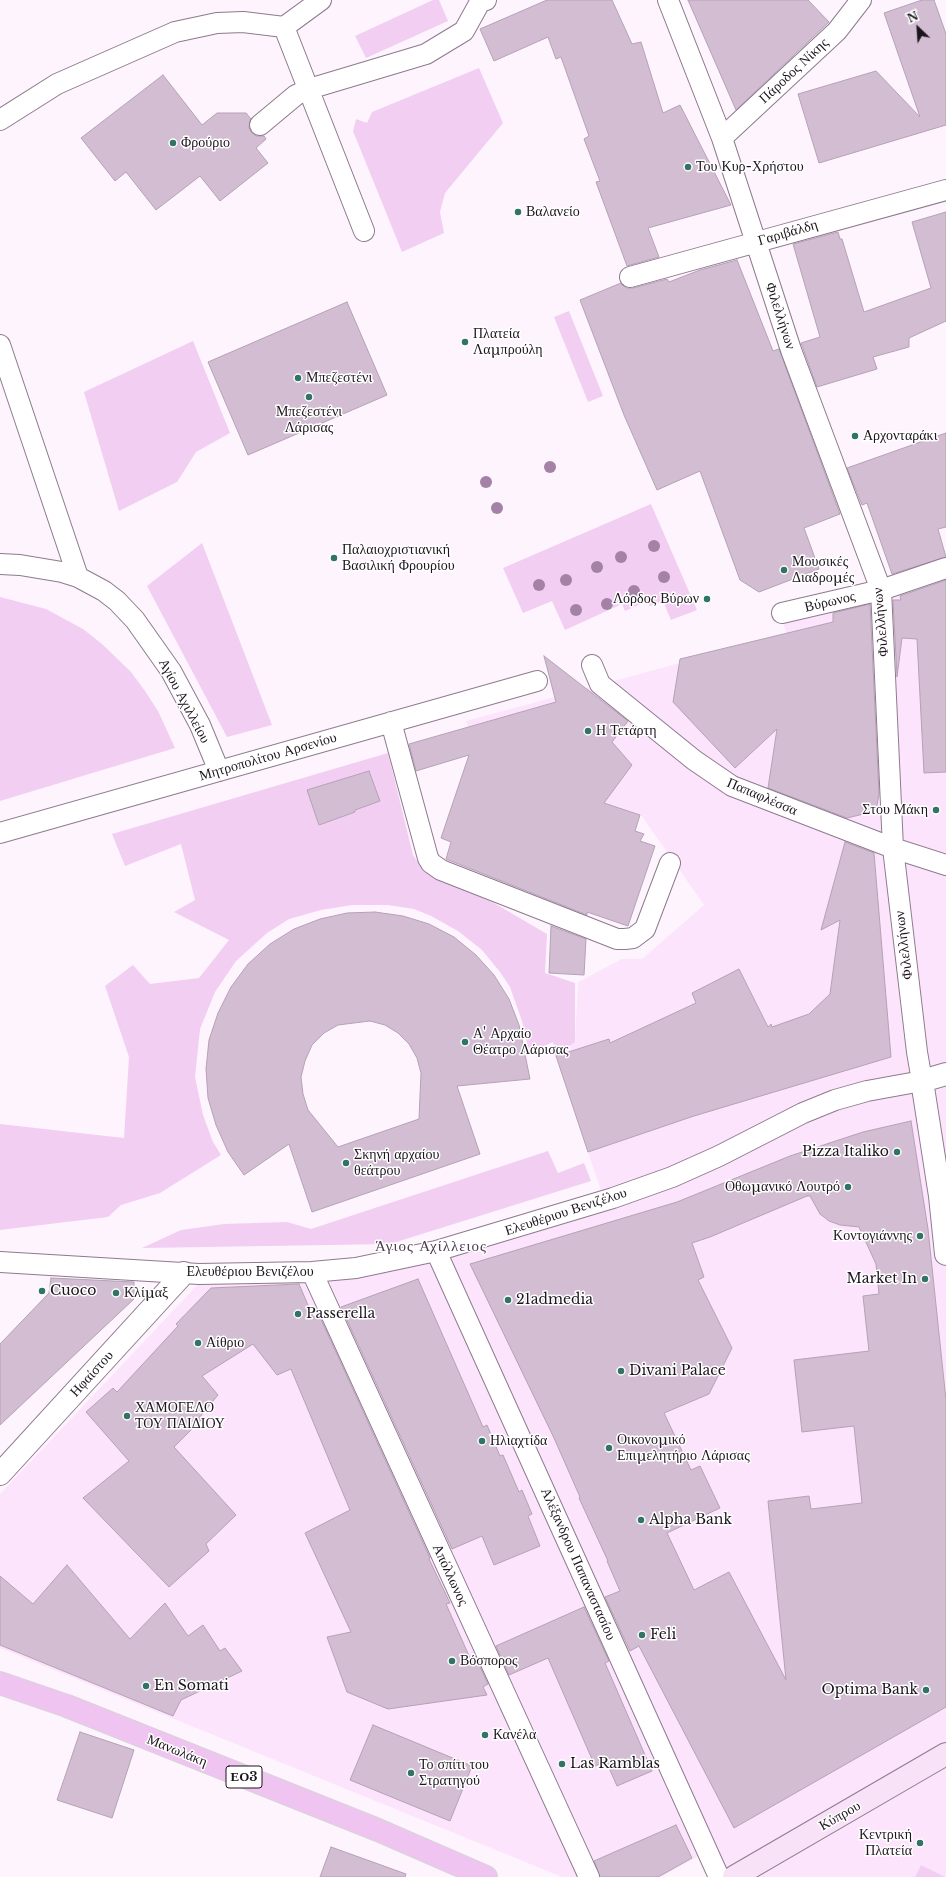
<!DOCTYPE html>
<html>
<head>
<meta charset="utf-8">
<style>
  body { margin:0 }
  #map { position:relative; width:946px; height:1877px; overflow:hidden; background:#fdf4fd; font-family:"Libre Baskerville",serif }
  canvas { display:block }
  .north { position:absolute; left:898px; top:8px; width:40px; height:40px; -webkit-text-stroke:3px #fff; paint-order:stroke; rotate:335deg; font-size:11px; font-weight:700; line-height:16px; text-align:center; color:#1d151d }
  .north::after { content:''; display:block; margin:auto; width:14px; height:18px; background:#1d151d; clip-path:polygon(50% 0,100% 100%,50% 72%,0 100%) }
</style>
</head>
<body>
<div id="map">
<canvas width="946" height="1877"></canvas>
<div class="north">N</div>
</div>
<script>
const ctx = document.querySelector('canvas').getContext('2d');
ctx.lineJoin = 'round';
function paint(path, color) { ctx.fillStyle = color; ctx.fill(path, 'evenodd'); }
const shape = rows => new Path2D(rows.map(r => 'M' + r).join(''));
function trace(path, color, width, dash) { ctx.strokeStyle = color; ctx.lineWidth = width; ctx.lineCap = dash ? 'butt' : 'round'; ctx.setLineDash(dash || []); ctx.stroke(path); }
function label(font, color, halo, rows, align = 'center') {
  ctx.font = font + ' "Libre Baskerville",serif'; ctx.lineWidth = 3; ctx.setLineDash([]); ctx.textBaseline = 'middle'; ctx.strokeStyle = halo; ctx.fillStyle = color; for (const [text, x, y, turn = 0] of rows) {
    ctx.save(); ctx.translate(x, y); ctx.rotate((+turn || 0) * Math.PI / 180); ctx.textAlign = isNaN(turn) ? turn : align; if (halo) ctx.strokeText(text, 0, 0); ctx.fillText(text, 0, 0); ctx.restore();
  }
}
const built = shape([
  [946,575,946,1877,727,1877,713,1848,661,1877,562,1877,0,1648,0,1494,203,1279,308,1278,606,1206,556,1056,575,1041,578,982,622,959,642,959,704,905,641,815,478,760,466,721,787,634,782,621]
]);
const green = shape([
  [433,0,439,0,448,21,366,58,355,36],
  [479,68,503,123,445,193,440,212,444,233,402,252,353,131,356,119,367,123,372,112],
  [569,311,603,396,588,402,554,317],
  [193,341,230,433,196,452,177,482,119,511,84,392],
  [651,504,697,610,671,620,663,601,650,606,647,601,625,611,622,604,565,630,552,601,523,613,503,568],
  [202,543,272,725,227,737,147,586],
  [0,597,46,609,83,629,102,644,131,672,145,691,158,711,175,748,0,801],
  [388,753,413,855,423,870,494,903,547,934,545,973,575,983,575,1042,555,1056,553,1042,526,1055,528,1047,522,1021,510,987,500,972,482,950,458,931,431,916,414,909,388,905,352,905,321,910,289,919,267,933,236,961,215,992,200,1029,195,1077,203,1115,213,1142,221,1155,160,1193,121,1205,108,1217,0,1230,0,1124,124,1138,129,1057,105,986,133,965,150,984,199,978,229,940,174,912,195,900,181,844,125,866,112,834],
  [548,1151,558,1173,584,1163,591,1181,390,1244,142,1248,181,1230,224,1224,287,1222,311,1229],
  [921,1865,945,1877,915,1877]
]);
const building = shape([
  [547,0,612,0,632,44,641,42,663,113,680,105,731,205,648,228,659,257,627,266,596,182,600,181,584,139,589,136,561,57,556,59,548,37,494,61,480,29,547,0],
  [688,0,808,0,829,22,736,110,688,0],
  [922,0,934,0,946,34,946,125,819,163,798,94,876,71,920,117,884,13,922,0],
  [163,75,202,125,217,113,246,113,251,119,249,127,251,132,256,136,264,136,266,139,256,148,268,163,220,201,200,176,156,210,126,172,115,181,81,138,163,75],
  [946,212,946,321,909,338,909,347,873,357,877,369,817,387,801,343,820,337,793,244,838,232,840,239,842,239,864,312,931,288,912,222,946,212],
  [737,260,773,351,779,349,840,514,804,528,819,569,759,592,740,580,700,471,657,490,624,415,580,300,621,283,627,288,633,288,667,279,669,282,700,270,737,260],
  [347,302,387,395,248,455,208,362,347,302],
  [946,433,946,527,938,529,946,557,892,574,867,503,862,505,847,468,946,433],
  [946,580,946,772,924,773,917,639,902,638,897,677,893,600,901,600,900,596,946,580],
  [870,604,879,794,876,811,847,818,768,788,777,729,735,768,673,702,680,659,833,622,833,613,870,604],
  [544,656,628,721,612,742,632,765,604,803,640,815,635,831,644,834,640,841,655,846,628,926,587,912,587,915,446,859,451,842,441,838,469,755,416,771,409,744,556,702,544,656],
  [369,771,380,801,355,810,355,812,319,825,307,790,369,771],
  [845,842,874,853,891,1057,694,1116,588,1152,556,1056,609,1039,610,1043,696,1003,692,993,739,969,768,1027,771,1024,772,1027,809,1014,830,994,840,920,821,930,845,842],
  [375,912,403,916,429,924,454,937,476,955,494,975,509,999,519,1025,530,1079,457,1086,480,1154,312,1212,289,1144,244,1175,228,1152,216,1125,208,1098,206,1069,209,1040,218,1013,231,987,248,964,270,944,294,929,320,919,347,913,375,912],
  [370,1021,385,1025,398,1033,409,1044,417,1058,421,1073,419,1119,338,1147,308,1110,303,1094,301,1077,305,1061,312,1045,324,1033,338,1025,370,1021],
  [551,926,586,939,584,975,549,973,551,926],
  [911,1121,928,1229,946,1400,946,1707,734,1828,639,1646,630,1651,605,1597,620,1591,607,1561,608,1561,579,1498,580,1497,554,1438,470,1264,677,1202,790,1156,863,1132,911,1121],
  [807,1196,810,1196,820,1214,829,1221,840,1225,859,1227,876,1264,879,1294,863,1296,869,1351,794,1360,802,1432,854,1426,862,1503,811,1509,809,1496,768,1501,786,1680,729,1572,694,1590,667,1533,720,1508,700,1466,691,1470,664,1413,709,1394,732,1348,698,1280,704,1277,692,1243,710,1237,807,1196],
  [51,1278,134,1282,134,1299,0,1425,0,1344,49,1293,51,1278],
  [418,1279,483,1427,487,1425,500,1456,503,1455,519,1492,522,1490,532,1514,528,1516,540,1546,494,1565,482,1536,452,1549,341,1307,418,1279],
  [299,1284,313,1317,319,1315,430,1558,429,1559,450,1603,446,1604,470,1658,475,1656,488,1684,483,1687,487,1695,388,1709,347,1692,327,1637,351,1632,305,1533,350,1510,291,1369,277,1375,253,1344,202,1376,218,1395,199,1418,201,1420,174,1447,236,1515,206,1544,209,1551,169,1587,83,1498,129,1461,86,1412,113,1388,117,1392,178,1326,176,1324,211,1288,299,1284],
  [67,1565,130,1639,165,1603,188,1636,203,1625,220,1651,225,1648,242,1671,181,1700,173,1716,0,1645,0,1576,33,1604,67,1565],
  [584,1607,609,1661,605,1663,652,1771,617,1786,606,1761,595,1766,548,1658,509,1675,496,1646,584,1607],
  [373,1725,472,1766,450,1821,350,1780,373,1725],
  [80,1732,134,1750,112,1818,57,1800,80,1732],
  [676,1825,692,1858,658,1877,600,1877,594,1861,676,1825],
  [331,1847,406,1874,405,1877,320,1877,331,1847]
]);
const pedestrian = shape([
  [284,27,364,231],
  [0,120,57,84,175,32,217,23,243,22,284,27,321,0],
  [260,125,296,95,309,89,426,54,464,31,480,2,486,0],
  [722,138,837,31,861,0],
  [630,277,946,190],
  [0,345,78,577],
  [0,564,20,565,62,572,78,577,104,591,117,601,135,620,171,671,200,725,219,771],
  [782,613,881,590,946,568],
  [592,665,600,684,694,760,732,786,893,848,946,865],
  [391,722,428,858,431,863,441,870,617,939,625,939,633,938,645,929,670,863],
  [0,833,537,681],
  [436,1251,719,1877],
  [0,1262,199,1274,312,1272,356,1268,436,1251,613,1198,672,1177,719,1156,803,1113,835,1100,867,1091,922,1081,917,1052,893,848,881,590,791,350,722,138,668,0],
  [312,1272,589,1877]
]);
const minor = shape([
  [946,1074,922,1081,940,1196,946,1254],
  [0,1474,184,1273]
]);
const secondary = shape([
  [734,1877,946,1754]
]);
const primary = shape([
  [0,1683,67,1706,378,1830,486,1877]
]);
const trees = [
  [550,467],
  [486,482],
  [497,508],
  [654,546],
  [621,557],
  [597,567],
  [664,577],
  [566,580],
  [539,585],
  [634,591],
  [607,604],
  [576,610]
];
const markers = [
  [173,143,4,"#317364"],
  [688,167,4,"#317364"],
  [518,212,4,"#317364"],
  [465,342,4,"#317364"],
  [298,378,4,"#317364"],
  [309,397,4,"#317364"],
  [855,436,4,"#317364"],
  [334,558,4,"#317364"],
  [784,570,4,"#317364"],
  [707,599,4,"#317364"],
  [588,731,4,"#317364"],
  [936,810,4,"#317364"],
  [465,1042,4,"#317364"],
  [897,1152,4,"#317364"],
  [346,1163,4,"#317364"],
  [848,1187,4,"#317364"],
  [920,1236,4,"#317364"],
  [925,1279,4,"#317364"],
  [42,1291,4,"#317364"],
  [116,1293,4,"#317364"],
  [508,1300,4,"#317364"],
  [298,1314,4,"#317364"],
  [198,1343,4,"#317364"],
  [621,1371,4,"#317364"],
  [127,1416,4,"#317364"],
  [482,1441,4,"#317364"],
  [609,1448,4,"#317364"],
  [641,1520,4,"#317364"],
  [642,1635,4,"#317364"],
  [452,1661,4,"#317364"],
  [146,1686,4,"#317364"],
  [926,1690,4,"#317364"],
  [485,1735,4,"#317364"],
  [562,1764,4,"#317364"],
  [411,1773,4,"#317364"],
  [920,1843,4,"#317364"]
];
const shields = [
  [244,1777,36]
];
const shieldNames = [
  ["ΕΟ3",244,1777]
];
const streetNames = [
  ["Πάροδος Νίκης",794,71,-43],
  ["Γαριβάλδη",788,233,-16],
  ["Φιλελλήνων",780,316,72],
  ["Βύρωνος",830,602,-13],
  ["Φιλελλήνων",881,622,-95],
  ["Αγίου Αχιλλείου",184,701,62],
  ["Μητροπολίτου Αρσενίου",268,757,-16],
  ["Παπαφλέσσα",762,797,23],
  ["Φιλελλήνων",904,945,-97],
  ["Ελευθέριου Βενιζέλου",566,1212,-18],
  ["Ελευθέριου Βενιζέλου",250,1272],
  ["Ηφαίστου",92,1374,-48],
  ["Αλέξανδρου Παπαναστασίου",578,1564,66],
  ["Απόλλωνος",450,1575,65],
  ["Μανωλάκη",177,1751,22],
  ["Κύπρου",840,1816,-30]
];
const poiNames = [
  ["Φρούριο",181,143],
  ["Του Κυρ-Χρήστου",696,167],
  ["Βαλανείο",526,212],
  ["Πλατεία",473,334],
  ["Λαμπρούλη",473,350],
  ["Μπεζεστένι",306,378],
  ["Μπεζεστένι",309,412,"center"],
  ["Λάρισας",309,428,"center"],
  ["Αρχονταράκι",863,436],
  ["Παλαιοχριστιανική",342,550],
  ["Βασιλική Φρουρίου",342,566],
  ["Μουσικές",792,562],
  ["Διαδρομές",792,578],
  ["Λόρδος Βύρων",699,599,"right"],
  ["Η Τετάρτη",596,731],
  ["Στου Μάκη",928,810,"right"],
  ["Α' Αρχαίο",473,1034],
  ["Θέατρο Λάρισας",473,1050],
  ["Pizza Italiko",889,1152,"right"],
  ["Σκηνή αρχαίου",354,1155],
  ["θεάτρου",354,1171],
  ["Οθωμανικό Λουτρό",840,1187,"right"],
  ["Κοντογιάννης",912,1236,"right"],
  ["Market In",917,1279,"right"],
  ["Cuoco",50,1291],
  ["Κλίμαξ",124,1293],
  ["21admedia",516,1300],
  ["Passerella",306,1314],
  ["Αίθριο",206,1343],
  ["Divani Palace",629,1371],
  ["ΧΑΜΟΓΕΛΟ",135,1408],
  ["ΤΟΥ ΠΑΙΔΙΟΥ",135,1424],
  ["Οικονομικό",617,1440],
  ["Επιμελητήριο Λάρισας",617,1456],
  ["Ηλιαχτίδα",490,1441],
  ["Alpha Bank",649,1520],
  ["Feli",650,1635],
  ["Βόσπορος",460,1661],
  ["En Somati",154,1686],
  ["Optima Bank",918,1690,"right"],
  ["Κανέλα",493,1735],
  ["Las Ramblas",570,1764],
  ["Το σπίτι του",419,1765],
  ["Στρατηγού",419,1781],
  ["Κεντρική",912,1835,"right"],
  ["Πλατεία",912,1851,"right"]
];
const neighbourhoodNames = [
  ["Άγιος Αχίλλειος",431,1247]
];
paint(built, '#fce5fc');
paint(green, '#f2cef2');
paint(building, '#d2bdd3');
trace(building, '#b6a1b6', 1);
trace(pedestrian, '#8e7a8e', 22);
trace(minor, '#8e7a8e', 24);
trace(secondary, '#8e7a8e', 24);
trace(primary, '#d6d5d6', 24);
trace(pedestrian, '#fff', 20);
trace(minor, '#fff', 22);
trace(secondary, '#f7e2f8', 22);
trace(primary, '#efc4f1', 22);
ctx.fillStyle = '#a482a6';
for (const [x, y] of trees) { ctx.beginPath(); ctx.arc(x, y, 6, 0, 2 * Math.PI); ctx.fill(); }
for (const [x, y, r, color] of markers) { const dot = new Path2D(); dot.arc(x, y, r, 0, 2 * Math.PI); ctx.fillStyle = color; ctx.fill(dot); trace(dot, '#fff', 1.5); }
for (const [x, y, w] of shields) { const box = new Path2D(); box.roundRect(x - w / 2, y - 11, w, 22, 3); ctx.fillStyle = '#fff'; ctx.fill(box); trace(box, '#1d151d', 1); }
label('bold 13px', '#1d151d', null, shieldNames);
label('14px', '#1d151d', '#fff', streetNames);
label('14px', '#1d151d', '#fff', poiNames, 'left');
ctx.letterSpacing = '1px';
label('15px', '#4d3b4e', '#fff', neighbourhoodNames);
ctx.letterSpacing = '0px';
</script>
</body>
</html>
